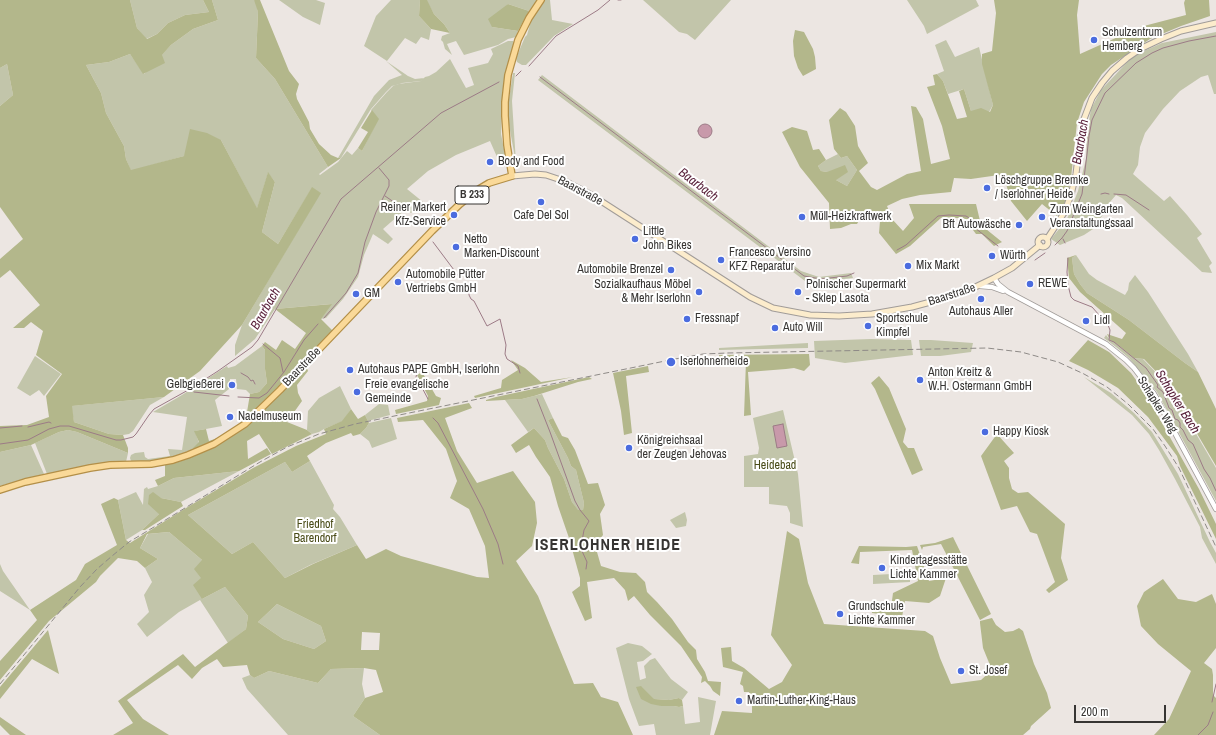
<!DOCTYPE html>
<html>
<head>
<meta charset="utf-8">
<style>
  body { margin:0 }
  #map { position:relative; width:1216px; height:735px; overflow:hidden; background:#ece6e2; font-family:"Archivo Narrow",sans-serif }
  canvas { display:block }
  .scale { position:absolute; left:1074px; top:705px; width:92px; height:18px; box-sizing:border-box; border:2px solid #373533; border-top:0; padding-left:5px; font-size:12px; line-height:14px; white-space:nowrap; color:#373533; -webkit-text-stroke:3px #fff; paint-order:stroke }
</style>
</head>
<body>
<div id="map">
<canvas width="1216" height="735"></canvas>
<div class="scale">200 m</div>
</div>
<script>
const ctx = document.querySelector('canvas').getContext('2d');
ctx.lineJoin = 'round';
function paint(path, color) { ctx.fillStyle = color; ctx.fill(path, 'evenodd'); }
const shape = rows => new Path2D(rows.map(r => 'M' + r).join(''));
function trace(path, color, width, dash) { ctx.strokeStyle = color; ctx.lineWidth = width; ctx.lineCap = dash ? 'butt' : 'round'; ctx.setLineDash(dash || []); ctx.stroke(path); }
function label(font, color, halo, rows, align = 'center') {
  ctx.font = font + ' "Archivo Narrow",sans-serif'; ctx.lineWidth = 4; ctx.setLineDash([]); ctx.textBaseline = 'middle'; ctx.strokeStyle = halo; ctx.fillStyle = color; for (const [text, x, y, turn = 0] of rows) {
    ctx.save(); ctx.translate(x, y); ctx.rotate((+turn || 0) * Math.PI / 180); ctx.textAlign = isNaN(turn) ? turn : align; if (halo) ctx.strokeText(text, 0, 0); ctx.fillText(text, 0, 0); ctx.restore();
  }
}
const green = shape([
  [130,0,203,0,209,12,185,15,168,23,157,34,146,39,137,28],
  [212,0,254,0,256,2,258,12,256,58,275,79,328,167,319,174,320,175,338,162,347,151,352,155,358,148,362,151,378,119,371,110,387,92,393,86,398,84,421,81,402,83,392,86,386,92,371,109,341,158,338,158,374,96,389,80,402,75,386,61,408,76,415,79,424,78,421,81,425,77,429,76,436,72,450,59,466,88,474,85,468,68,488,63,493,54,491,49,508,41,513,41,515,43,509,62,503,89,502,111,501,134,507,164,501,166,490,141,456,155,428,171,407,189,423,202,411,213,406,209,383,229,393,239,388,244,373,234,364,255,358,277,343,299,326,318,320,319,331,304,275,309,255,339,235,356,235,345,242,325,320,193,312,188,278,244,262,232,275,182,268,173,257,209,221,140,184,156,131,171,126,159,124,146,106,113,101,93,86,65,109,62,130,54,144,74,171,45,193,29,218,20],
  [279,0,316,0,325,3,320,25,303,17],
  [391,0,420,0,419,16,431,29,429,40,421,37,416,44,405,38,387,61,364,46,376,16],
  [426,0,537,0,529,11,508,4,492,27,518,31,516,37,508,39,498,45,464,55,456,41,447,44,452,55,445,49,443,42,441,40,442,36,450,33,444,24,434,14],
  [545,0,550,0,552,20,573,24,554,36,526,65,522,65,517,62,516,58,525,37,527,35,531,21],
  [643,0,731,0,695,40,687,34,679,32],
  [907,0,976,0,979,6,927,34,924,26],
  [1216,32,1216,94,1214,94,1208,75,1201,77,1180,91,1163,109,1145,133,1140,147,1138,165,1133,174,1164,201,1170,196,1187,215,1202,234,1197,238,1212,263,1209,266,1212,273,1202,272,1122,198,1116,195,1110,202,1102,216,1093,229,1084,235,1060,245,1051,239,1067,219,1078,191,1086,159,1087,132,1091,109,1101,90,1133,56,1162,43],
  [946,40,955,57,979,47,993,105,989,112,971,111,964,89,948,94,943,81,937,74,944,71,935,45],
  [7,64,13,95,0,106,0,68],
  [513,73,515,73,512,101,516,163,509,125,509,98],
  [542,75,801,271,819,277,851,273,853,278,816,282,805,281,538,80],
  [838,154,841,158,847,156,857,170,847,186,836,180,827,172,821,171,818,166,826,160],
  [1076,255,1089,274,1097,280,1125,295,1128,290,1129,283,1135,275,1148,292,1188,354,1198,372,1185,363,1129,320,1087,293,1080,284,1074,274,1072,258],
  [1106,335,1110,340,1118,345,1134,358,1143,359,1167,384,1216,468,1216,501,1157,392,1129,358,1116,347,1104,338],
  [871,339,911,340,913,355,845,363,815,358,814,341],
  [919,340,931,340,973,343,971,352,940,356,921,356],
  [808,343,808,348,719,350,719,348],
  [262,346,265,350,265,369,267,383,259,392,250,394,246,390,237,389,236,379,230,379,229,389,215,400,222,426,195,431,199,443,194,451,162,461,133,463,131,461,130,458,131,455,135,453,144,452,145,457,148,459,170,456,168,449,182,450,187,417,153,412,182,395,227,366,228,368,235,366],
  [35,356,61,374,44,396,39,390,30,396,17,388],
  [1084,377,1111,393,1134,413,1152,432,1178,474,1210,542,1216,553,1216,564,1202,538,1200,527,1175,479,1159,450,1149,434,1132,415],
  [340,386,351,409,343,421,324,429,319,432,312,434,307,430,308,411,319,398],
  [542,394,553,418,548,420,568,458,571,466,576,470,584,503,583,510,578,511,572,502,564,479,548,448,545,440,534,428,528,432,505,400,522,399],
  [164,397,150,405,133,431,129,434,123,435,109,434,74,422,71,406],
  [379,404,388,405,390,415,368,421,365,415],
  [783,410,798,474,803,527,790,523,790,513,787,506,769,504,769,487,744,487,744,456,758,454,759,448,753,418],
  [391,418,397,439,372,448,369,441,360,434,366,428,369,423],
  [68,430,77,432,128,453,126,462,89,466,47,474,35,443,59,432],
  [31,445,44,474,0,486,0,452],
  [310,461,334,505,333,509,340,517,357,545,310,565,285,578,253,542,232,554,188,515,285,462,292,472],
  [239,471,181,502,161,498,159,514,142,530,126,540,118,500,136,492,143,505,144,489,147,487,148,489,158,486,174,478],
  [685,512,687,520,686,526,676,528,670,520],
  [169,532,202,560,202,599,225,587,248,616,246,629,228,643,200,600,179,612,147,637,137,624,149,612,144,595,152,582,145,568,158,559,140,548,148,534],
  [0,564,3,571,30,610,0,591],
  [910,573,910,582,873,584,873,575],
  [277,604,321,626,326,641,314,649,283,639,258,622],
  [628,643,642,646,652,654,643,661,637,662,640,680,646,678,644,666,650,660,655,658,671,679,688,692,682,700,679,698,669,700,654,699,641,686,661,706,674,706,679,707,683,706,685,724,700,722,698,697,716,701,710,735,656,735,654,724,639,726,629,699,616,648],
  [364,668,362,684,365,698,353,716,380,735,288,735,247,689,242,678,250,675,254,678,269,671,318,683,331,669]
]);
const forest = shape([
  [0,0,130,0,137,28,147,39,157,34,168,23,185,15,209,12,203,0,212,0,218,20,193,29,171,45,162,55,165,63,143,74,130,54,109,62,86,65,101,93,106,113,124,146,126,159,131,170,184,156,190,129,207,133,221,140,257,208,268,172,275,182,262,232,278,244,312,187,321,193,242,325,200,371,164,397,72,406,74,422,109,434,123,435,128,448,128,453,77,432,68,430,59,432,31,445,0,452,0,426,27,425,49,417,46,396,62,374,36,355,43,331,31,322,24,328,13,328,40,305,10,270,0,278,0,259,23,239,0,207,0,106,13,95,7,64,0,68],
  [254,0,260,0,289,71,299,84,296,94,297,99,309,122,310,129,319,144,331,155,338,158,341,158,328,167,275,79,256,58,258,12],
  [420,0,427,0,434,14,444,24,450,33,431,29,419,16],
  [994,0,1079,0,1077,15,1080,54,1140,27,1186,15,1184,3,1185,0,1209,0,1210,16,1181,26,1150,39,1111,65,1102,74,1084,102,1077,123,1071,178,1067,199,1057,216,1042,204,1027,221,1011,201,1004,177,999,175,971,179,954,178,951,192,920,195,902,199,887,206,892,219,903,231,914,218,909,204,976,204,981,225,1002,242,994,246,982,234,976,234,964,218,941,218,910,246,896,254,879,233,880,221,864,212,857,224,851,224,841,228,830,229,829,203,800,167,782,132,792,127,807,131,813,150,819,149,826,160,818,166,821,171,827,172,845,165,848,172,836,180,847,186,857,170,847,156,841,158,834,149,829,120,840,108,846,112,855,126,858,146,868,163,859,171,871,187,877,190,907,174,921,171,911,106,916,107,923,119,931,164,950,159,942,126,927,87,935,85,933,75,937,74,943,81,957,119,967,117,959,91,964,89,971,111,981,108,990,112,993,105,982,64,982,54,992,51,996,13],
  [508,4,529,11,518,31,492,27,488,19],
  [795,30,804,32,813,49,815,57,816,69,803,76,798,68,794,56,793,41],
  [372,110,379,119,362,151,358,148,368,132,361,128],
  [1076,255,1072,258,1074,274,1080,284,1087,293,1129,320,1185,363,1198,372,1216,409,1216,466,1168,384,1144,359,1134,358,1118,345,1110,340,1107,334,1122,339,1126,333,1080,292,1069,278,1067,258],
  [332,304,321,319,333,331,306,365,308,371,297,385,298,393,302,401,287,422,307,430,312,434,272,454,259,434,247,441,248,459,267,448,271,454,239,471,174,478,158,486,155,480,165,476,165,464,195,456,193,448,199,442,194,431,206,429,209,441,223,436,246,418,250,394,259,392,267,383,265,369,265,350,262,346,265,342,276,350,282,340,295,349,306,333,275,309],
  [1088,340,1109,352,1131,373,1144,391,1199,489,1216,524,1216,539,1180,466,1177,456,1148,417,1118,388,1088,370,1069,361],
  [809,354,810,365,804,371,794,368,786,369,748,372,751,415,744,416,746,361,719,358,719,355],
  [511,360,525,368,541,382,573,377,475,398,474,396,501,388,502,380,518,370],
  [648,366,649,372,626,376,632,433,624,435,621,411,613,373],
  [422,372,436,396,441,398,439,405,396,414,395,410,427,401,428,396,417,375],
  [879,376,889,388,906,429,903,442,908,448,914,448,923,470,912,475,875,389,871,383],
  [589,377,592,379,578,382,534,396,522,399,486,401,486,400,496,397],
  [469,403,472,408,445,418,457,451,477,483,513,471,535,502,537,523,532,546,516,561,538,596,574,684,593,683,601,697,618,702,633,735,380,735,353,716,365,698,383,692,376,670,364,668,331,669,318,683,269,671,254,678,250,675,247,665,223,667,217,659,202,668,192,679,178,665,127,700,143,719,169,735,113,735,133,723,118,701,183,654,195,667,246,629,248,616,225,587,202,599,193,585,201,578,194,569,202,560,169,532,147,534,140,548,158,559,145,568,137,561,118,558,100,576,96,582,49,621,0,680,0,661,37,620,30,610,76,580,85,564,117,545,101,504,114,498,118,500,126,540,130,543,181,511,253,468,296,446,326,434,324,429,342,421,351,409,358,419,365,415,369,423,366,428,360,434,353,436,351,433,326,443,307,456,310,461,292,472,285,462,188,515,232,554,253,542,285,578,313,564,357,545,366,559,386,549,401,556,477,577,489,578,485,546,469,509,450,498,457,481,446,449,423,420,398,422,397,418],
  [277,604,321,626,326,641,314,649,283,639,258,622],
  [362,632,380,633,379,650,361,650],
  [553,418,562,436,568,438,575,450,588,484,598,483,605,505,600,514,603,535,595,545,601,566,620,572,636,573,645,582,647,592,657,602,672,619,688,642,696,650,697,659,705,672,708,681,721,682,720,696,713,691,710,686,705,681,701,683,702,677,681,646,650,615,634,596,628,601,625,590,614,578,587,582,592,618,585,621,572,592,580,586,580,578,569,538,558,506,550,477,536,457,529,445,516,453,511,445,534,428,545,440,548,448,564,479,572,502,578,510,583,510,584,503,576,470,571,466,568,458,548,420],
  [997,434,1014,453,1004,461,1009,468,1009,478,1012,489,1018,493,1028,492,1065,524,1061,558,1068,580,1049,593,1046,590,1055,582,1037,534,1030,532,1017,506,1001,510,981,456],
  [153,492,161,498,181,502,183,506,145,530,142,530,159,514,148,504,149,495],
  [787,531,799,539,808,583,824,624,925,631,933,636,940,658,951,684,981,680,992,670,983,648,980,623,980,621,992,618,996,625,1005,632,1013,631,1019,628,1023,631,1034,664,1047,693,1051,708,1031,726,1030,729,1023,735,714,735,722,711,752,713,752,703,749,692,744,692,743,686,740,684,743,672,723,667,721,648,731,647,732,661,744,668,769,689,782,682,792,665,771,635],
  [953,537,991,614,980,620,941,544,923,547,922,550,920,545,935,543],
  [859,546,906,547,917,546,929,581,946,578,940,596,929,603,905,601,902,617,872,613,871,606,891,608,893,593,918,581,912,550,860,552,859,564,851,563],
  [1163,579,1178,599,1196,602,1212,594,1216,604,1216,648,1204,663,1212,669,1213,675,1213,695,1216,698,1216,735,1154,735,1169,719,1191,671,1158,644,1141,626,1137,606,1144,592],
  [48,630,59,674,32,659,0,699,0,687],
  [641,686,654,699,669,700,679,698,682,700,683,706,679,707,674,706,661,706,651,704,641,699,636,687],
  [0,717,26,735,10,735,0,725]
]);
const water = shape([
  '698 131a7 7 0 1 1 14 0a7 7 0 1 1-14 0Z',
  [783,424,787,446,777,448,773,426,783,424]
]);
const stream = shape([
  [618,0,621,0],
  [529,66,556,36,598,10,610,0],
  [516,76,521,71],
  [540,77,804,276,821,279,847,276,854,273],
  [1101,194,1105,193,1109,194],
  [1114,194,1126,195,1149,210],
  [385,196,404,209],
  [1063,239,1065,243],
  [433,242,460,278],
  [1055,245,1062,238,1067,231,1082,194,1087,154,1089,136,1092,120,1105,93,1136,63,1152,53,1163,48,1189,41,1216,36],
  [897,250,906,245,938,216,949,215,966,216,971,219,975,228,998,246],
  [1004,253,1008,256,1014,257],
  [1068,258,1067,272,1068,285,1071,297,1074,300,1092,307,1108,325,1110,330,1109,340,1114,342,1146,368,1158,385,1157,387,1163,392,1168,405,1169,408,1172,410,1175,419,1178,420,1180,423,1180,427,1183,430,1188,440,1193,444,1204,469,1210,478,1216,491],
  [1035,260,1045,253],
  [469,290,469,295,471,299,474,301,487,326,500,319,506,345,505,354,507,359,518,366,520,373],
  [324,318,346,293,358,273,365,242,376,212,389,186,389,180,379,168],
  [263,344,280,358,283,372],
  [411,368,416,370,417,373,416,377],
  [241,373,248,377,251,381,253,380,255,384],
  [418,380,428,399],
  [194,392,229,396],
  [238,397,259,398,267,393,284,372,304,340,318,324],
  [537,399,550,432,575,501,580,510,589,521,584,530,582,541,582,551,587,562,586,569],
  [433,418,438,423,483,509,498,544,503,564],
  [28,427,49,422,51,423],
  [0,428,22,426],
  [0,444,28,440,49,429,60,426,69,426,116,440,121,440,133,437,136,434,149,415,154,409,190,389,218,371,252,347,258,340,341,199,441,113,499,82],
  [1212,702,1216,684],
  [1198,735,1208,725,1213,712]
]);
const tertiary = shape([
  [994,278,998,284,1008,292,1106,344,1126,360,1134,368,1154,394,1216,509],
  [980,286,992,287,1003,291]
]);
const secondary = shape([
  [512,176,535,174,546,175,567,182,590,194,750,297,773,308,810,315,839,316,872,314,912,307,938,300,967,291,994,278,1012,268,1040,245],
  '1038 242a5 5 0 1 1 10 0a5 5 0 1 1-10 0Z',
  [1047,239,1064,213,1071,195,1076,174,1080,140,1084,119,1092,98,1102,83,1112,71,1127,58,1140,49,1161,39,1181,31,1216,23]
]);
const primary = shape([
  [0,490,25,482,90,468,110,465,151,464,173,460,188,455,214,444,245,424,280,390,432,231,460,204,479,189,489,183,512,176,507,145,505,116,505,102,508,75,518,40,529,18,541,0]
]);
const rail = shape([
  [0,684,80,587,97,569,112,556,129,542,154,527,260,462,287,447,319,434,355,424,675,359,703,354,727,353,987,348,1021,352,1058,362,1084,374,1107,387,1128,404,1153,429,1165,446,1179,468,1216,547]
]);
const markers = [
  [1094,40,4,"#4b6cdf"],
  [490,162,4,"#4b6cdf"],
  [987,188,4,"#4b6cdf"],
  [541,202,4,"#4b6cdf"],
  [454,215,4,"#4b6cdf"],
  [802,217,4,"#4b6cdf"],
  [1042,217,4,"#4b6cdf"],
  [1019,225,4,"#4b6cdf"],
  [635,239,4,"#4b6cdf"],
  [456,247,4,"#4b6cdf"],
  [992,256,4,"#4b6cdf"],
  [721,260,4,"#4b6cdf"],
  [908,266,4,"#4b6cdf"],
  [671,270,4,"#4b6cdf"],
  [398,282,4,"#4b6cdf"],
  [1030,284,4,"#4b6cdf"],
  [699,292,4,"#4b6cdf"],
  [798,292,4,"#4b6cdf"],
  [356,294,4,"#4b6cdf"],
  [981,299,4,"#4b6cdf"],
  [687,319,4,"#4b6cdf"],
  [1086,321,4,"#4b6cdf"],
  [868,326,4,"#4b6cdf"],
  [775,328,4,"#4b6cdf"],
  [671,362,5,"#4b6cdf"],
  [350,370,4,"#4b6cdf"],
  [920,380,4,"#4b6cdf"],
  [232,385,4,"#4b6cdf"],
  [357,392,4,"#4b6cdf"],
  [230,417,4,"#4b6cdf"],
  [985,432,4,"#4b6cdf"],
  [629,448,4,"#4b6cdf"],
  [882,568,4,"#4b6cdf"],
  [840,614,4,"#4b6cdf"],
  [961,671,4,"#4b6cdf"],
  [739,701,4,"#4b6cdf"]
];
const shields = [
  [472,195,34]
];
const shieldNames = [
  ["B 233",472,195]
];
const poiNames = [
  ["Schulzentrum",1102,33],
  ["Hemberg",1102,47],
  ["Body and Food",498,162],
  ["Löschgruppe Bremke",995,181],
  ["/ Iserlohner Heide",995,195],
  ["Reiner Markert",446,208,"right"],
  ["Kfz-Service",446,222,"right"],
  ["Zum Weingarten",1050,210],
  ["Veranstaltungssaal",1050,224],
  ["Cafe Del Sol",541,216,"center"],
  ["Müll-Heizkraftwerk",810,217],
  ["Bft Autowäsche",1011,225,"right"],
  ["Little",643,232],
  ["John Bikes",643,246],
  ["Netto",464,240],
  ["Marken-Discount",464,254],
  ["Francesco Versino",729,253],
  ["KFZ Reparatur",729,267],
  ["Würth",1000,256],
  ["Mix Markt",916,266],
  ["Automobile Brenzel",663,270,"right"],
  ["Automobile Pütter",406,275],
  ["Vertriebs GmbH",406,289],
  ["REWE",1038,284],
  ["Sozialkaufhaus Möbel",691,285,"right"],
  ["& Mehr Iserlohn",691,299,"right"],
  ["Polnischer Supermarkt",806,285],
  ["- Sklep Lasota",806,299],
  ["GM",364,294],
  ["Autohaus Aller",981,312,"center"],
  ["Fressnapf",695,319],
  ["Sportschule",876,319],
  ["Kimpfel",876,333],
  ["Lidl",1094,321],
  ["Auto Will",783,328],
  ["Iserlohnerheide",680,362],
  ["Autohaus PAPE GmbH, Iserlohn",358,370],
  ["Anton Kreitz &",928,373],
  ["W.H. Ostermann GmbH",928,387],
  ["Gelbgießerei",224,385,"right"],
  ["Freie evangelische",365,385],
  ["Gemeinde",365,399],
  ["Nadelmuseum",238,417],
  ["Happy Kiosk",993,432],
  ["Königreichsaal",637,441],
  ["der Zeugen Jehovas",637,455],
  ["Kindertagesstätte",890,561],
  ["Lichte Kammer",890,575],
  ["Grundschule",848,607],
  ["Lichte Kammer",848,621],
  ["St. Josef",969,671],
  ["Martin-Luther-King-Haus",747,701]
];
const streetNames = [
  ["Baarstraße",580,191,28],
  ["Baarstraße",952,295,-18],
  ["Baarstraße",302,367,-46],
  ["Schapker Weg",1157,405,58]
];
const parkNames = [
  ["Heidebad",775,466],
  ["Friedhof",315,525],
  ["Barendorf",315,539]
];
const waterNames = [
  ["Baarbach",1081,142,-80],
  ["Baarbach",698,185,37],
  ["Baarbach",266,309,-60],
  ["Schapker Bach",1177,402,58]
];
const districtNames = [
  ["ISERLOHNER HEIDE",608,546]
];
paint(green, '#c2c5aa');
paint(forest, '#b3b78b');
paint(water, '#c899aa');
trace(water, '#9c7b86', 1);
trace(stream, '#9c7b86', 1);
trace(tertiary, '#a19c99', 6);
trace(secondary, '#a19c99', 7);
trace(primary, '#b38f48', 8);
trace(tertiary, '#fff', 4.5);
trace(secondary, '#fceccc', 5);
trace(primary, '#fad998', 5.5);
trace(rail, '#8e8a87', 1, [6, 3]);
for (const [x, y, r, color] of markers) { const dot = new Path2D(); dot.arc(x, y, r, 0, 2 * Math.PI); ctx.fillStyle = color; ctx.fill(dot); trace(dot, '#fff', 1.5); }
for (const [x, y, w] of shields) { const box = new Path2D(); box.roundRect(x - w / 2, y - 9, w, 18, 3); ctx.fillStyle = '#fff'; ctx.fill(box); trace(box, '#373533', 1); }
label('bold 11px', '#373533', null, shieldNames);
label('12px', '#373533', '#fff', poiNames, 'left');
label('12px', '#373533', '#fff', streetNames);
label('12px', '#494b17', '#fff', parkNames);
label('italic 13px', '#571e38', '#fff', waterNames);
ctx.letterSpacing = '1px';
label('bold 16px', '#373533', '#fff', districtNames);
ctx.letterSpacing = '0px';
</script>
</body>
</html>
